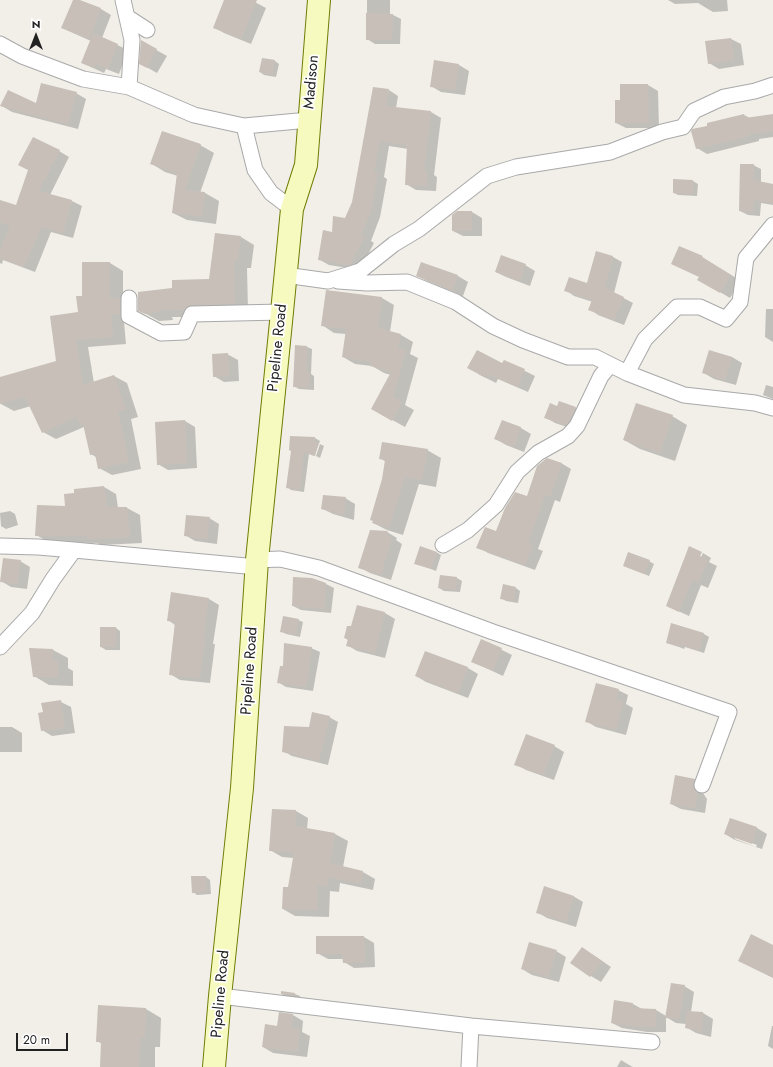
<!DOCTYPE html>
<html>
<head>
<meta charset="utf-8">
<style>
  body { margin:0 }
  #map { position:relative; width:773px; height:1067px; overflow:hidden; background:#f2efe9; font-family:Jost,sans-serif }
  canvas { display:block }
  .north { position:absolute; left:16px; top:16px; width:40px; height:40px; -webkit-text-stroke:3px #fff; paint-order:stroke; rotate:0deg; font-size:11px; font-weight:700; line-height:16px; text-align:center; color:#222 }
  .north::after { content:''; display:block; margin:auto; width:14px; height:18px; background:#222; clip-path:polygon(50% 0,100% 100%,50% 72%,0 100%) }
  .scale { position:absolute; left:16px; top:1033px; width:52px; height:18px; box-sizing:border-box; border:2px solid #222; border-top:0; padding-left:5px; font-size:12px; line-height:14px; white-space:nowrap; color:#222; -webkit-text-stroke:3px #fff; paint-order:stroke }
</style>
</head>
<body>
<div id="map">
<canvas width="773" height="1067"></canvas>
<div class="north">N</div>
<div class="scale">20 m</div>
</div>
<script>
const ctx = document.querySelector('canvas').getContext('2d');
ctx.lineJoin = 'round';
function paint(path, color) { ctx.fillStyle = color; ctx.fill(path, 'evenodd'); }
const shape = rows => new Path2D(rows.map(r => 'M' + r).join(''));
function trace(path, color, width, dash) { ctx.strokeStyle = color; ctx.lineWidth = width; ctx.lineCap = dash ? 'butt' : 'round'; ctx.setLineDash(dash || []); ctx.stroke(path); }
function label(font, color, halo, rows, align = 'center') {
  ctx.font = font + ' Jost,sans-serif'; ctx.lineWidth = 3.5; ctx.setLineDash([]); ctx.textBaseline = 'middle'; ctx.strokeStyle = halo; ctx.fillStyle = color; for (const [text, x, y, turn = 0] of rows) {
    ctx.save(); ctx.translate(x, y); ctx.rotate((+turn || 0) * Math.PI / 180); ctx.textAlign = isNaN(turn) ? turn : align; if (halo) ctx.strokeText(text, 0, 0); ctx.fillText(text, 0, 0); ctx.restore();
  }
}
const shadow = shape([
  [74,0,77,0,101,9,111,15,102,38,128,50,119,74,106,69,104,73,82,63,91,41,73,33,63,28],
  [225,0,251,0,266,8,251,44,224,33,214,27],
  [367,0,390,0,390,15,393,15,401,19,400,44,375,44,367,39],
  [668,0,727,0,728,11,713,12,698,3,675,4],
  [731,39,741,44,744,65,719,69,709,63],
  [142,42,167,56,157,73,141,64],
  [275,61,279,64,276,77,264,75,260,72],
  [459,65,469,71,465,95,441,92,431,86],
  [648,85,658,91,659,128,626,128,616,123],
  [389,90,398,96,396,108,431,112,441,118,434,175,437,177,436,191,416,190,406,184,408,149,389,146,384,177,387,179,380,217,371,241,374,243,360,270,329,265,320,260,333,233,345,219,353,202],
  [76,93,86,99,78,129,12,112,2,106,37,104],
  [744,115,750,118,773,115,773,137,759,139,759,141,707,154,697,148,709,126,708,124],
  [200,145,214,153,200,193,205,193,219,201,216,224,187,220,173,213,178,176,165,172,152,164],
  [59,151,69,157,50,195,72,201,82,206,73,238,51,232,35,272,3,260,2,264,0,263,0,201,17,206],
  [753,165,761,169,761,183,773,185,773,205,761,203,760,216,748,215,740,211],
  [693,181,698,184,697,196,678,195,674,193],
  [472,212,482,218,482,236,463,236,453,231],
  [241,237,254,245,251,268,247,268,248,311,198,317,172,317,173,320,159,321,139,310,173,289,210,280],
  [596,252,613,257,622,262,614,293,633,303,624,325,598,315,590,309,593,302,574,296,566,290,587,284],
  [702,257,741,281,730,298,698,279,700,277,672,263],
  [83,263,110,263,123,271,123,300,133,321,124,322,126,344,88,347,94,383,114,376,127,383,138,417,131,419,141,469,112,475,99,468,96,457,91,454,84,427,56,439,43,432,31,406,14,411,1,404,0,400,0,378,58,361,79,313,83,296],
  [525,265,535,271,530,286,506,277,496,272],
  [417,275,458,276,468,282,463,296,427,281],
  [382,298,394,305,390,332,401,335,413,342,410,354,418,358,405,405,414,410,405,427,385,416,391,375,384,373,372,366,355,364,343,357,346,334,334,333,322,325],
  [766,309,773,309,773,342,765,337],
  [296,346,307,347,312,349,311,374,314,376,314,390,299,389,294,386],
  [710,351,732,357,742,363,736,385,714,379,704,373],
  [227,354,238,360,239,381,224,382,214,376],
  [505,361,535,376,528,392,498,379,496,383,478,374,503,365],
  [766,385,773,387,773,399,763,395],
  [560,402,576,408,586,414,576,430,555,423,545,417,558,407],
  [672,416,687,425,675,461,640,449,624,440],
  [185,421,195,427,197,468,168,470,158,464,156,423],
  [502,421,521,428,531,434,524,452,506,445,496,439],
  [291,437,315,438,320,441,314,456,309,454,304,492,291,490,287,487,292,451],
  [320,444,324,446,320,458,316,456],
  [427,450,441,458,436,487,419,484,403,535,387,530,373,523,386,462,380,458],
  [561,463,571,469,560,502,555,500,538,549,543,551,535,570,488,553,478,547,497,533,528,497],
  [104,487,116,494,118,508,127,508,140,515,142,543,101,545,97,543,49,542,36,535,66,507,75,494],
  [345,498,355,504,354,520,333,514,323,509],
  [10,511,15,514,18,525,6,529,1,526,0,513],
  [209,518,219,524,217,544,195,541,185,535],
  [387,532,397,538,396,540,402,544,391,580,370,573,359,567],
  [436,552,441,555,436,571,416,563],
  [703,553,711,558,709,562,717,566,708,588,701,585,689,616,667,606,699,561],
  [20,561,30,567,27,589,11,587,1,581],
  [649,561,654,564,649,576,624,566],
  [457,578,462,581,460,592,444,591,439,588],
  [326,584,334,588,331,613,301,610,293,606],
  [516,588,520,591,518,603,506,601,501,598],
  [209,599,219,605,213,644,215,644,210,683,180,680,170,674,175,625,168,620],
  [357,606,385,613,395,619,385,658,357,651,347,645,348,640,345,638,351,628],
  [298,620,303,622,300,637,286,634,281,631],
  [672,624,704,634,709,637,704,653,685,647,684,649,667,642],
  [116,628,120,631,120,650,106,650,101,647],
  [482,640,512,655,503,676,473,662],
  [311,648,320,652,313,691,286,687,278,682,284,668],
  [53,650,68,658,68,668,73,671,73,686,49,685,34,676],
  [426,652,468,668,478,674,468,698,426,682,416,676],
  [618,690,628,695,626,704,633,708,626,735,596,727,586,721],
  [61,702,71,707,75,733,52,736,42,730,44,713],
  [329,717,338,722,328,765,292,756,283,751,309,728],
  [0,727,12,727,22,733,22,752,0,752],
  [554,746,564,752,554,780,526,770,516,764],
  [694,780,704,785,703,793,707,799,705,813,681,809,671,804],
  [296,811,308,818,307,829,335,834,348,841,343,867,363,872,375,879,373,890,340,883,339,892,330,891,329,917,295,916,283,909,289,888,294,858,282,857,270,850],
  [730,819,757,828,767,834,762,849,735,840,725,834],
  [735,837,757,845,756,847,735,839],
  [206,877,210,880,211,894,197,895,193,892],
  [573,896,583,902,576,927,547,918,537,912],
  [364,937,374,943,375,967,354,968,344,962,344,959,328,959,317,953],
  [556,951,566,957,559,982,532,975,522,969],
  [592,954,611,967,601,982,591,976],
  [684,986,694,992,691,1012,703,1013,713,1019,711,1037,696,1033,686,1027,686,1024,676,1023,666,1017,666,1032,647,1032,622,1028,612,1023,633,1004,642,1009,656,1010,666,1016],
  [282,992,295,994,300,996,300,998,286,996,282,994],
  [99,1006,146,1009,161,1018,160,1047,155,1047,155,1067,102,1067,102,1044,97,1041],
  [293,1015,303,1021,302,1032,310,1036,307,1057,273,1053,263,1047,278,1027],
  [772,1026,773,1026,773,1049,768,1046],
  [621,1060,631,1066,633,1067,617,1067]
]);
const building = shape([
  [73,0,80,0,101,8,89,39,61,28],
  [224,0,257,0,241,39,213,28],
  [366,13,393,14,392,40,366,40],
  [93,33,118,44,108,69,96,64,94,68,81,63],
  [731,38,734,60,708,64,705,41],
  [141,40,157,49,147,68,139,64],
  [262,58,275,60,272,75,259,72],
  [434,60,459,64,455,90,430,87],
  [41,83,77,92,68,124,0,106,8,90,36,103],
  [620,84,648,84,649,123,615,123,615,100,620,100],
  [373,87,389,89,386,106,431,111,424,170,427,170,427,186,405,185,407,145,380,141,374,172,378,173,371,211,361,236,365,236,350,265,318,260,323,230,332,232,333,216,345,218,352,202],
  [744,114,745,118,773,114,773,131,749,134,750,136,696,149,691,131,692,129,707,126,707,123],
  [162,131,201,144,185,190,205,192,202,217,172,213,177,173,150,164],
  [33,137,60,150,39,191,72,200,63,233,41,227,24,267,0,258,0,252,10,226,0,222,0,200,16,205,28,170,18,165],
  [740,164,754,164,753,180,773,184,773,203,754,200,753,212,739,211],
  [673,179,693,180,693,194,673,193],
  [457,211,472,211,472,231,452,231,452,215],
  [215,233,241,236,238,261,234,261,235,304,192,305,187,306,184,310,159,310,160,312,145,314,138,311,138,292,172,288,172,280,209,279],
  [679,246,703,256,702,257,731,275,720,293,697,280,699,277,671,264],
  [596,251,613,256,605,288,624,297,614,320,588,310,592,300,564,291,569,277,587,283],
  [501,255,526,264,520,281,495,272],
  [82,262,110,262,110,298,120,298,120,314,111,314,113,337,76,340,83,385,114,375,126,409,118,412,129,462,98,469,95,454,90,455,83,424,80,425,76,417,42,433,25,397,0,404,0,377,56,361,50,316,78,312,76,296,82,296],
  [421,262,458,275,452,291,416,276],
  [326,290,382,297,378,328,401,334,398,348,406,350,393,397,402,402,392,421,371,409,391,372,370,366,371,362,342,357,346,329,321,326],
  [295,345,307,346,307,372,310,372,309,388,293,387],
  [477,350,502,363,504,360,525,369,517,387,488,374,486,378,467,368],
  [709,350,732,357,725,380,702,373],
  [228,353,229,376,213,377,212,354],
  [559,401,576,407,569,421,565,425,544,418,550,403,557,406],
  [636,403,673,415,660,453,623,440],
  [185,420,187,463,157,465,155,422],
  [502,420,521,427,514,447,494,439],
  [290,436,315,437,314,441,319,442,315,456,304,452,300,490,286,488,291,451,289,450],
  [382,442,428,449,422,480,405,477,389,528,372,523,373,521,370,520,382,479,385,460,379,459],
  [547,458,562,463,550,497,545,495,528,543,533,545,525,565,476,548,485,527,496,531,505,508,515,492,527,496,537,466],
  [104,486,107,507,127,507,130,537,87,539,87,536,35,536,37,505,65,506,64,494,74,493,74,489],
  [323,495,346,497,344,515,321,509],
  [186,515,210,517,207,539,184,536],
  [370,530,388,531,386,535,392,537,381,575,358,568],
  [420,546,437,552,431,569,414,564],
  [689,546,702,552,700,556,708,560,698,583,692,580,679,612,666,606],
  [628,552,650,560,644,574,623,566],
  [3,558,21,560,17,584,0,582],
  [440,575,457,577,456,590,438,588],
  [293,577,312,578,326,583,324,609,292,606],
  [503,584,516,587,513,601,500,599],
  [171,592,209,598,203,638,205,638,200,678,169,675,175,622,167,621],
  [357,605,385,612,375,653,346,646,348,639,344,638,347,626,351,626],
  [283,616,299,619,295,635,280,632],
  [671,623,704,633,699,651,680,645,679,647,666,643],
  [100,627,116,627,116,647,100,647],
  [481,639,502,648,493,671,471,662],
  [284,643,312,647,306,687,277,683,280,666,283,666],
  [29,648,53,649,53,660,58,661,58,677,33,677],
  [425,651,468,667,458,693,415,676],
  [596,683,619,689,616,699,623,701,616,730,585,722],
  [61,700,65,728,41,731,38,713,43,712,41,703],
  [312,712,330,716,319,761,282,752,284,726,309,727],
  [526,734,555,745,543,775,514,765],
  [675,775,695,779,693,787,698,793,695,808,670,804],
  [272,809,296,810,295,826,335,833,330,863,363,871,361,884,328,877,327,886,317,885,317,910,282,909,283,887,288,887,294,852,269,851],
  [730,818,757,827,752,844,724,834],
  [191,876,206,876,207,892,192,893],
  [544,886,574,896,566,922,536,913],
  [751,934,773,945,773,978,738,961],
  [316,936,364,936,365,962,343,963,342,954,316,954],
  [529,942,557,950,548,977,521,969],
  [582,947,602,961,590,977,570,963],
  [671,983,685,985,679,1019,665,1018],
  [281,991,295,993,295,996,281,994],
  [614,1000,633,1003,632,1008,656,1009,656,1027,636,1027,611,1023],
  [98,1005,146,1008,145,1038,140,1038,139,1067,100,1067,101,1042,96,1042],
  [687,1011,703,1012,702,1032,685,1028],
  [279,1012,293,1014,291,1028,300,1029,297,1052,262,1047,265,1024,277,1026]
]);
const street = shape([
  [123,0,132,40,129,87],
  [127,17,147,30],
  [0,44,22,56,83,79,129,87,194,115,244,126,309,120],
  [244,126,255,170,271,193,292,209],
  [285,275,328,281,360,271,394,244,419,229,487,176,516,167,610,152,662,132,683,127,694,111,724,97,755,91,773,85],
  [338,281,367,283,407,282,456,302,493,326,523,340,568,357,595,357,627,373,684,395,755,403,773,408],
  [129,298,129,316,161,333,184,332,192,314,282,312],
  [627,373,645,339,677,307,700,307,726,319,740,302,746,258,773,225],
  [443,545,468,530,496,505,517,472,538,453,568,436,577,426,601,376,610,365],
  [0,546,38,547,74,550,257,567],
  [257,560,280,559,319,568,493,632,729,712,702,785],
  [0,647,32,613,53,579,74,550],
  [220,996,471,1026,652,1042],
  [469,1067,471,1026]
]);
const secondary = shape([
  [214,1067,220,996,242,788,257,560,282,312,292,209,306,165,319,0]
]);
const streetNames = [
  ["Madison",312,82,-85],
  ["Pipeline Road",278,348,-84],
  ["Pipeline Road",250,671,-86],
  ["Pipeline Road",221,994,-85]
];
paint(shadow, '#0003');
paint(building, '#c7bfb8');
trace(street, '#a9a9a9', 17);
trace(secondary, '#707d05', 24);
trace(street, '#fff', 15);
trace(secondary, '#f7fabf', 22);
label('15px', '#222', '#fff', streetNames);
</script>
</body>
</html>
